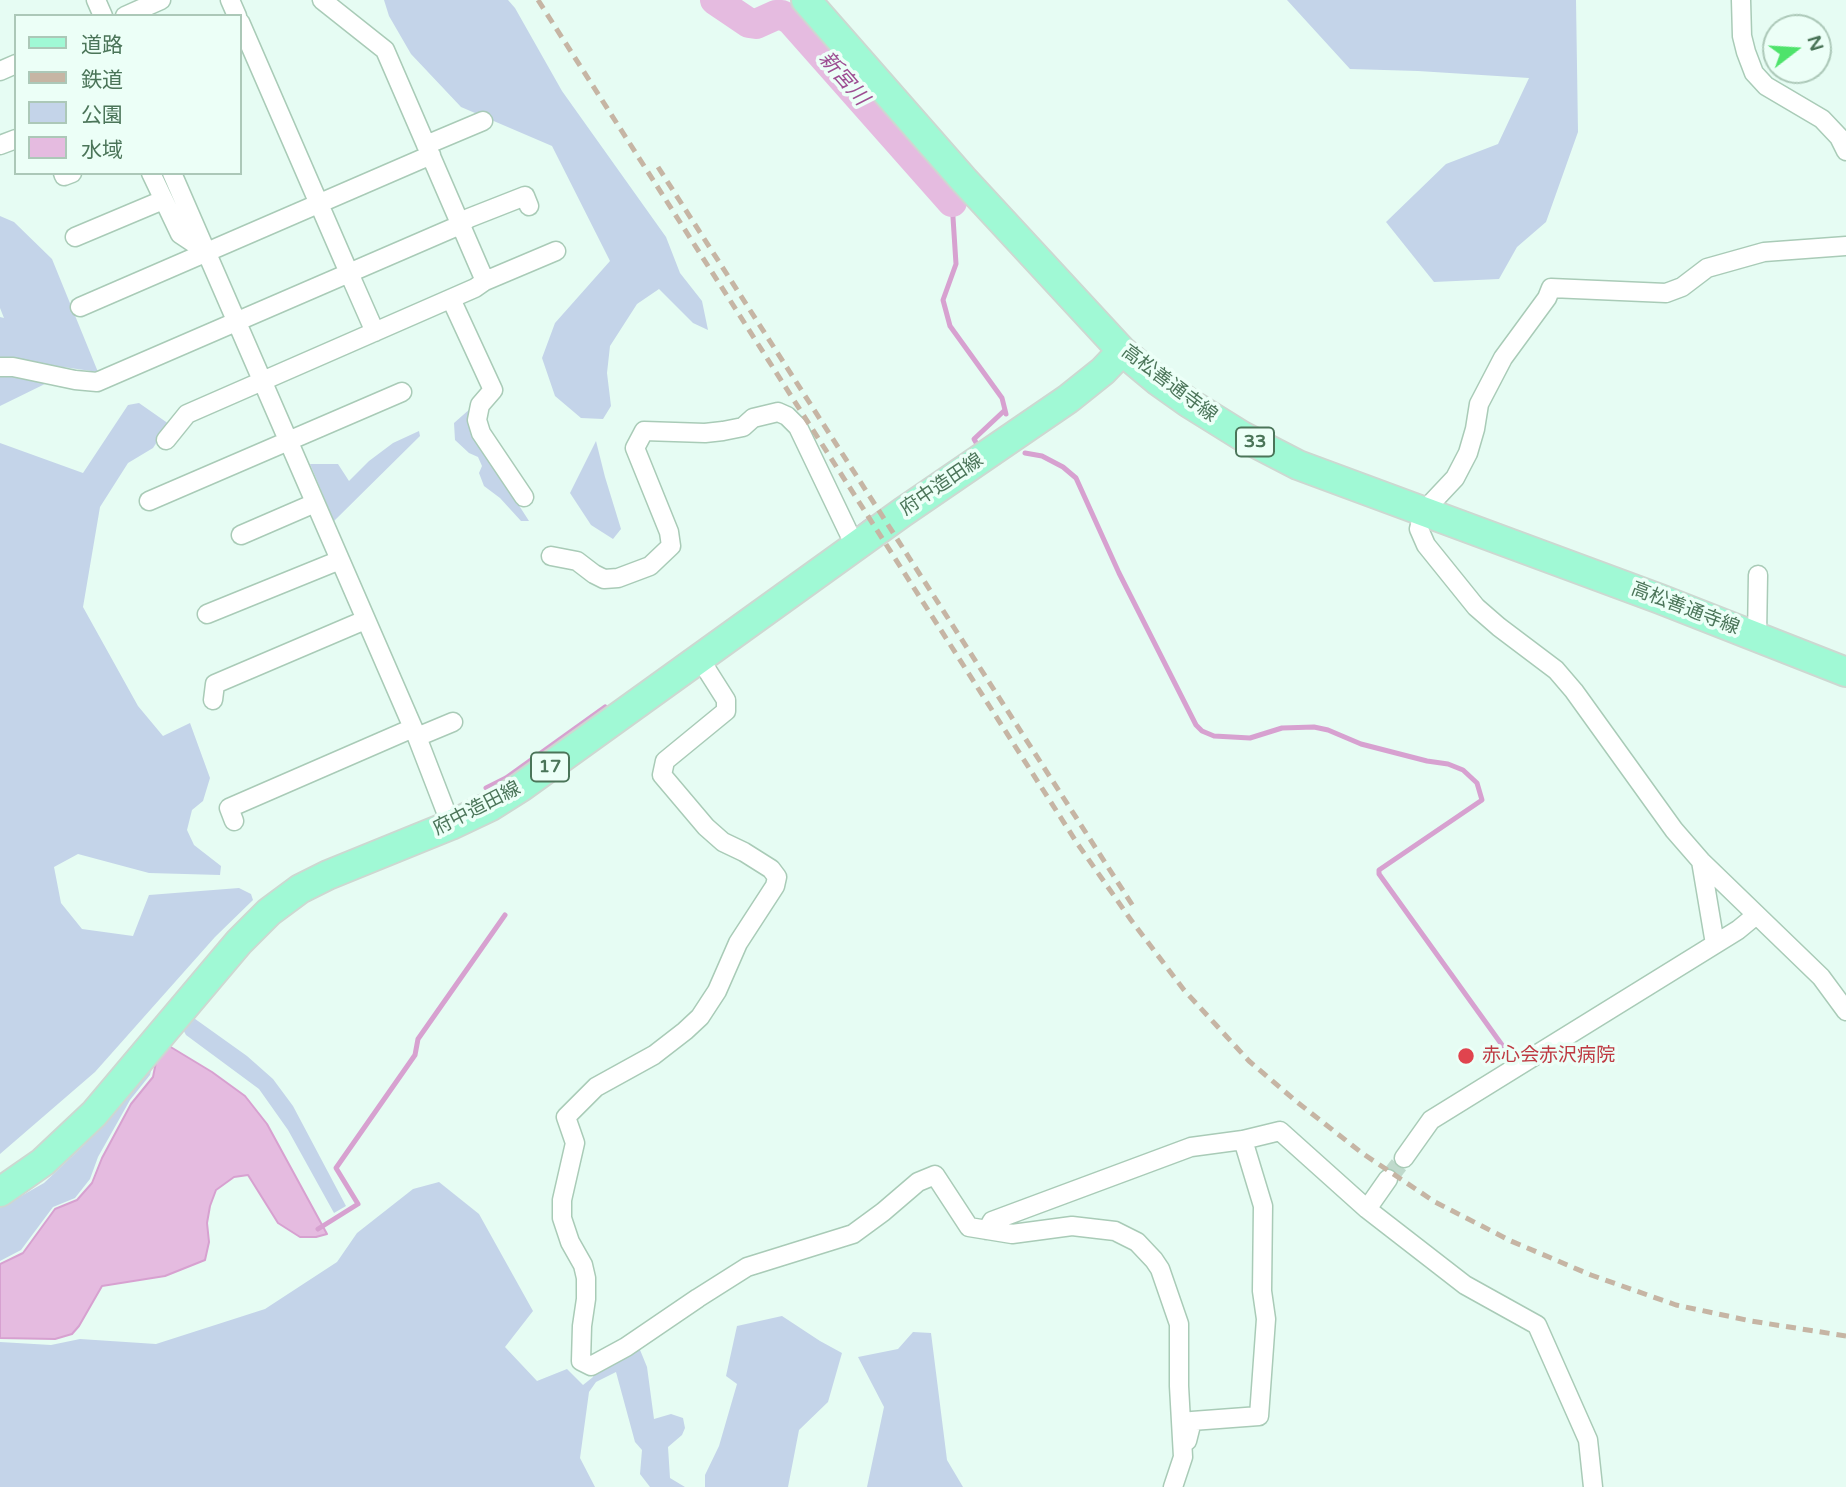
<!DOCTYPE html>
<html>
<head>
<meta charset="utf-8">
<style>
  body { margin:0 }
  #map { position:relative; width:1846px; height:1487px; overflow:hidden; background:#e6fcf3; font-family:"Varela Round","Noto Sans JP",sans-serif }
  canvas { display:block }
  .legend { position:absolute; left:14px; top:14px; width:228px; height:161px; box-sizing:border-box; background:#ecfff7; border:2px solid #acc8b8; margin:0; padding:9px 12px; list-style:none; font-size:21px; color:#4b7559 }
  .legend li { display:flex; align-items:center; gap:14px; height:35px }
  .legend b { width:35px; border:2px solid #acc8b8 }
  .north { position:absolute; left:1762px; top:14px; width:70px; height:70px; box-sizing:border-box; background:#ecfff7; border:2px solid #acc8b8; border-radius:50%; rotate:73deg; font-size:19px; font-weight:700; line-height:28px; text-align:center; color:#4b7559 }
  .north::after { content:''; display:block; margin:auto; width:24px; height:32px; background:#4ee36b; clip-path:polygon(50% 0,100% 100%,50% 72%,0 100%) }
</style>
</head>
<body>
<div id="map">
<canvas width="1846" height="1487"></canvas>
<ul class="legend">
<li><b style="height:9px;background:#a0f9d5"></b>道路</li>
<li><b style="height:9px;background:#c6b5a4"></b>鉄道</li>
<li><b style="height:19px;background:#c4d4e9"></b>公園</li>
<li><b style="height:19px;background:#e5bbe0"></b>水域</li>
</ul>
<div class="north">N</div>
</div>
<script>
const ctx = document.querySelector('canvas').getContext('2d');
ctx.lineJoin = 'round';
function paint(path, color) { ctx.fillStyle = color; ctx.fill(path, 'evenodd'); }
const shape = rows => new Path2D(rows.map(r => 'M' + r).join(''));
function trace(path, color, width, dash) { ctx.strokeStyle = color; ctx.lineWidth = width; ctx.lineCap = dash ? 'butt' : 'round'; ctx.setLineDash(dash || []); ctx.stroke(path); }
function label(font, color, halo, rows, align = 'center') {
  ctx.font = font + ' "Varela Round","Noto Sans JP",sans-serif'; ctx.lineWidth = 7; ctx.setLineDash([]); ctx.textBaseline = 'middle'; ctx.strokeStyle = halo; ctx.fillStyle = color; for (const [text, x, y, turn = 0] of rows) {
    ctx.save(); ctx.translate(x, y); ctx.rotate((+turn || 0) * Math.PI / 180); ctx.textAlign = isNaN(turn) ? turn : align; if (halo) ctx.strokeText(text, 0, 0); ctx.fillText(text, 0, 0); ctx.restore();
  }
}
const green = shape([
  [384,0,508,0,515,8,562,91,666,237,680,273,702,301,708,330,693,323,659,289,637,304,610,346,607,373,611,406,603,419,581,418,555,396,542,358,555,323,610,261,552,146,461,107,411,54,389,16],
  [1287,0,1576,0,1578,132,1546,222,1517,247,1499,279,1434,282,1386,222,1446,164,1498,144,1529,78,1418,71,1350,69],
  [0,216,14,222,52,259,98,372,0,358,0,317,4,318,0,308],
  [11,374,51,381,0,406,0,375],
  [139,403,169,424,153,448,128,463,100,507,83,607,138,706,163,736,190,723,210,778,203,801,192,810,187,830,194,845,221,866,220,875,149,873,78,854,54,867,61,903,82,929,133,936,149,895,239,888,251,894,253,900,215,937,95,1072,0,1154,0,443,83,473,128,405],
  [471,408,520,507,529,521,521,521,500,498,484,486,479,473,482,466,478,457,469,453,455,440,454,423],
  [419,431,420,436,334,521,310,464,338,464,349,481,369,461,393,443],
  [596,441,605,477,621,529,613,539,591,525,570,493],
  [191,1016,247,1056,273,1079,293,1106,346,1206,334,1213,288,1130,259,1089,186,1035,181,1026],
  [153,1064,150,1075,130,1100,98,1157,90,1179,75,1198,53,1207,21,1250,0,1261,0,1208,44,1183,84,1145],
  [439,1182,479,1214,533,1311,505,1347,537,1381,567,1369,583,1385,593,1377,596,1368,638,1345,647,1367,654,1419,671,1414,683,1418,685,1428,682,1435,668,1447,670,1478,685,1487,650,1487,640,1474,642,1450,635,1442,616,1372,596,1382,589,1392,580,1458,595,1487,0,1487,0,1342,51,1345,80,1339,156,1344,265,1309,337,1262,357,1233,413,1189],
  [782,1316,820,1341,842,1353,828,1402,799,1430,788,1487,705,1487,705,1475,719,1446,737,1384,726,1376,737,1326],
  [913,1332,931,1333,947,1460,963,1487,867,1487,884,1407,858,1357,898,1349]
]);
const water = shape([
  [169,1046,212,1072,245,1096,267,1124,327,1234,316,1237,300,1237,278,1223,248,1175,234,1177,216,1190,210,1206,207,1223,209,1242,205,1260,165,1276,102,1286,79,1326,72,1334,55,1339,0,1338,0,1264,23,1253,55,1209,77,1200,92,1183,102,1158,131,1104,153,1077,156,1062,169,1046]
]);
const stream = shape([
  [952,202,956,264,943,300,950,326,1002,398,1006,414],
  [975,448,978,446,974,439,1005,410],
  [1025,453,1042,456,1063,467,1076,478,1119,573,1196,725,1202,731,1214,736,1250,738,1282,728,1314,727,1328,730,1361,744,1427,761,1448,764,1463,770,1477,783,1482,800,1379,870,1379,874,1515,1063],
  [854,531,871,518],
  [486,788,506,778,605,707],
  [318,1229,358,1204,336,1168,415,1055,418,1039,505,915]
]);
const river = shape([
  [715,0,749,23,756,24,776,15,782,15,791,20,952,202]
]);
const minorTunnel = shape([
  [1388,1179,1404,1158]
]);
const minor = shape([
  [96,0,103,16],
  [230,0,237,16],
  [322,0,385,50,485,281],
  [1741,0,1742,36,1746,52,1754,73,1766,86,1822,119,1839,137,1846,151],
  [125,16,161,0],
  [0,71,16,64],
  [0,145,16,139],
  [426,145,483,121],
  [63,173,64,176,72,173],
  [151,173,180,234,207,252],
  [172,173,417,737,451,825],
  [75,237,163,200],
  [1846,246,1764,252,1707,268,1682,287,1666,293,1551,288,1547,298,1503,358,1479,404,1475,429,1468,453,1455,478,1423,512,1419,529,1426,545,1476,607,1499,627,1556,670,1574,691,1674,830,1701,861,1821,977,1846,1011],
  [451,299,493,390,480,405,477,420,481,433,524,497],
  [80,307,431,155],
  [375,332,349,273,460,225,469,218,525,196,529,206],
  [0,367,13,367,75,380,97,382,349,273,240,22],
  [166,440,187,414,475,288,485,281,556,251],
  [149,501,402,392],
  [241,535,315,503],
  [551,556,577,561,594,574,604,579,618,578,650,566,671,546,669,532,635,448,644,431,705,433,723,431,743,427,753,418,778,412,787,416,798,427,855,546],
  [207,614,340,560],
  [1757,637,1758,575],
  [700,659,726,700,726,711,665,761,662,775,706,827,723,842,744,852,771,869,777,877,775,886,738,943,717,991,700,1017,685,1031,654,1055,596,1087,566,1117,575,1143,562,1200,562,1218,570,1242,583,1265,586,1278,586,1299,582,1326,581,1361,591,1366,626,1347,698,1298,747,1267,853,1234,883,1212,918,1182,935,1175,969,1227,1012,1234,1072,1226,1115,1231,1137,1242,1154,1260,1160,1269,1179,1324,1179,1386,1183,1457,1173,1487],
  [213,700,215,684,365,620],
  [417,737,453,722],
  [234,821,229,808,413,728],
  [1701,861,1715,944],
  [1404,1158,1431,1120,1738,930,1755,916],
  [1367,1209,1388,1179],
  [987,1230,992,1221,1191,1147,1243,1140,1280,1131,1367,1209,1465,1285,1537,1325,1588,1440,1593,1487],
  [1187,1441,1192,1421,1259,1416,1266,1319,1262,1291,1263,1206,1243,1140]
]);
const primary = shape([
  [806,0,963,179,1122,351,1158,381,1189,403,1242,436,1298,465,1660,599,1846,672],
  [0,1192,43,1162,94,1114,239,942,269,912,300,889,328,875,451,825,491,806,521,787,903,512,1068,399,1103,371,1122,351]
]);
const rail = shape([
  [538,0,1077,843,1131,920,1184,990,1249,1061,1297,1102,1362,1153,1435,1202,1511,1241,1591,1275,1676,1305,1751,1321,1846,1336],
  [658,167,1133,906]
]);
const markers = [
  [1466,1056,9,"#e0444e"]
];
const shields = [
  [1255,442,38],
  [550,767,38]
];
const shieldNames = [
  ["33",1255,442],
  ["17",550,767]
];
const streetNames = [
  ["高松善通寺線",1169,384,37],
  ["府中造田線",942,485,-34],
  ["高松善通寺線",1685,609,21],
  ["府中造田線",477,809,-27]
];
const healthNames = [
  ["赤心会赤沢病院",1482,1056]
];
const waterNames = [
  ["新宮川",843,79,49]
];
paint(green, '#c4d4e9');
paint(water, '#e5bbe0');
trace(water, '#d7a1d0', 2);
trace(stream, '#d7a1d0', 5);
trace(river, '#e5bbe0', 30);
trace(minorTunnel, '#bfdacc', 18, [18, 9]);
trace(minor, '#a9cbb7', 21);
trace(primary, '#cdd8d1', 32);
trace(minor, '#fff', 18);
trace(primary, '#a0f9d5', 28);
trace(rail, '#c6b5a4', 5, [10, 7]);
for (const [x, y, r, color] of markers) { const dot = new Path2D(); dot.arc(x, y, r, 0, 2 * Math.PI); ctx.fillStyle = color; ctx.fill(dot); trace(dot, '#ecfff7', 2.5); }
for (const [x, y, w] of shields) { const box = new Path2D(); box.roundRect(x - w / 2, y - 14.5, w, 29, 5); ctx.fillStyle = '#ecfff7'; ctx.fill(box); trace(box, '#4b7559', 2); }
label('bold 18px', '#4b7559', null, shieldNames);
label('19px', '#4b7559', '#ecfff7', streetNames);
label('19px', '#be3a42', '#ecfff7', healthNames, 'left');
label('italic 21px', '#9d4e92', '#ecfff7', waterNames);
</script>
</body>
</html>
